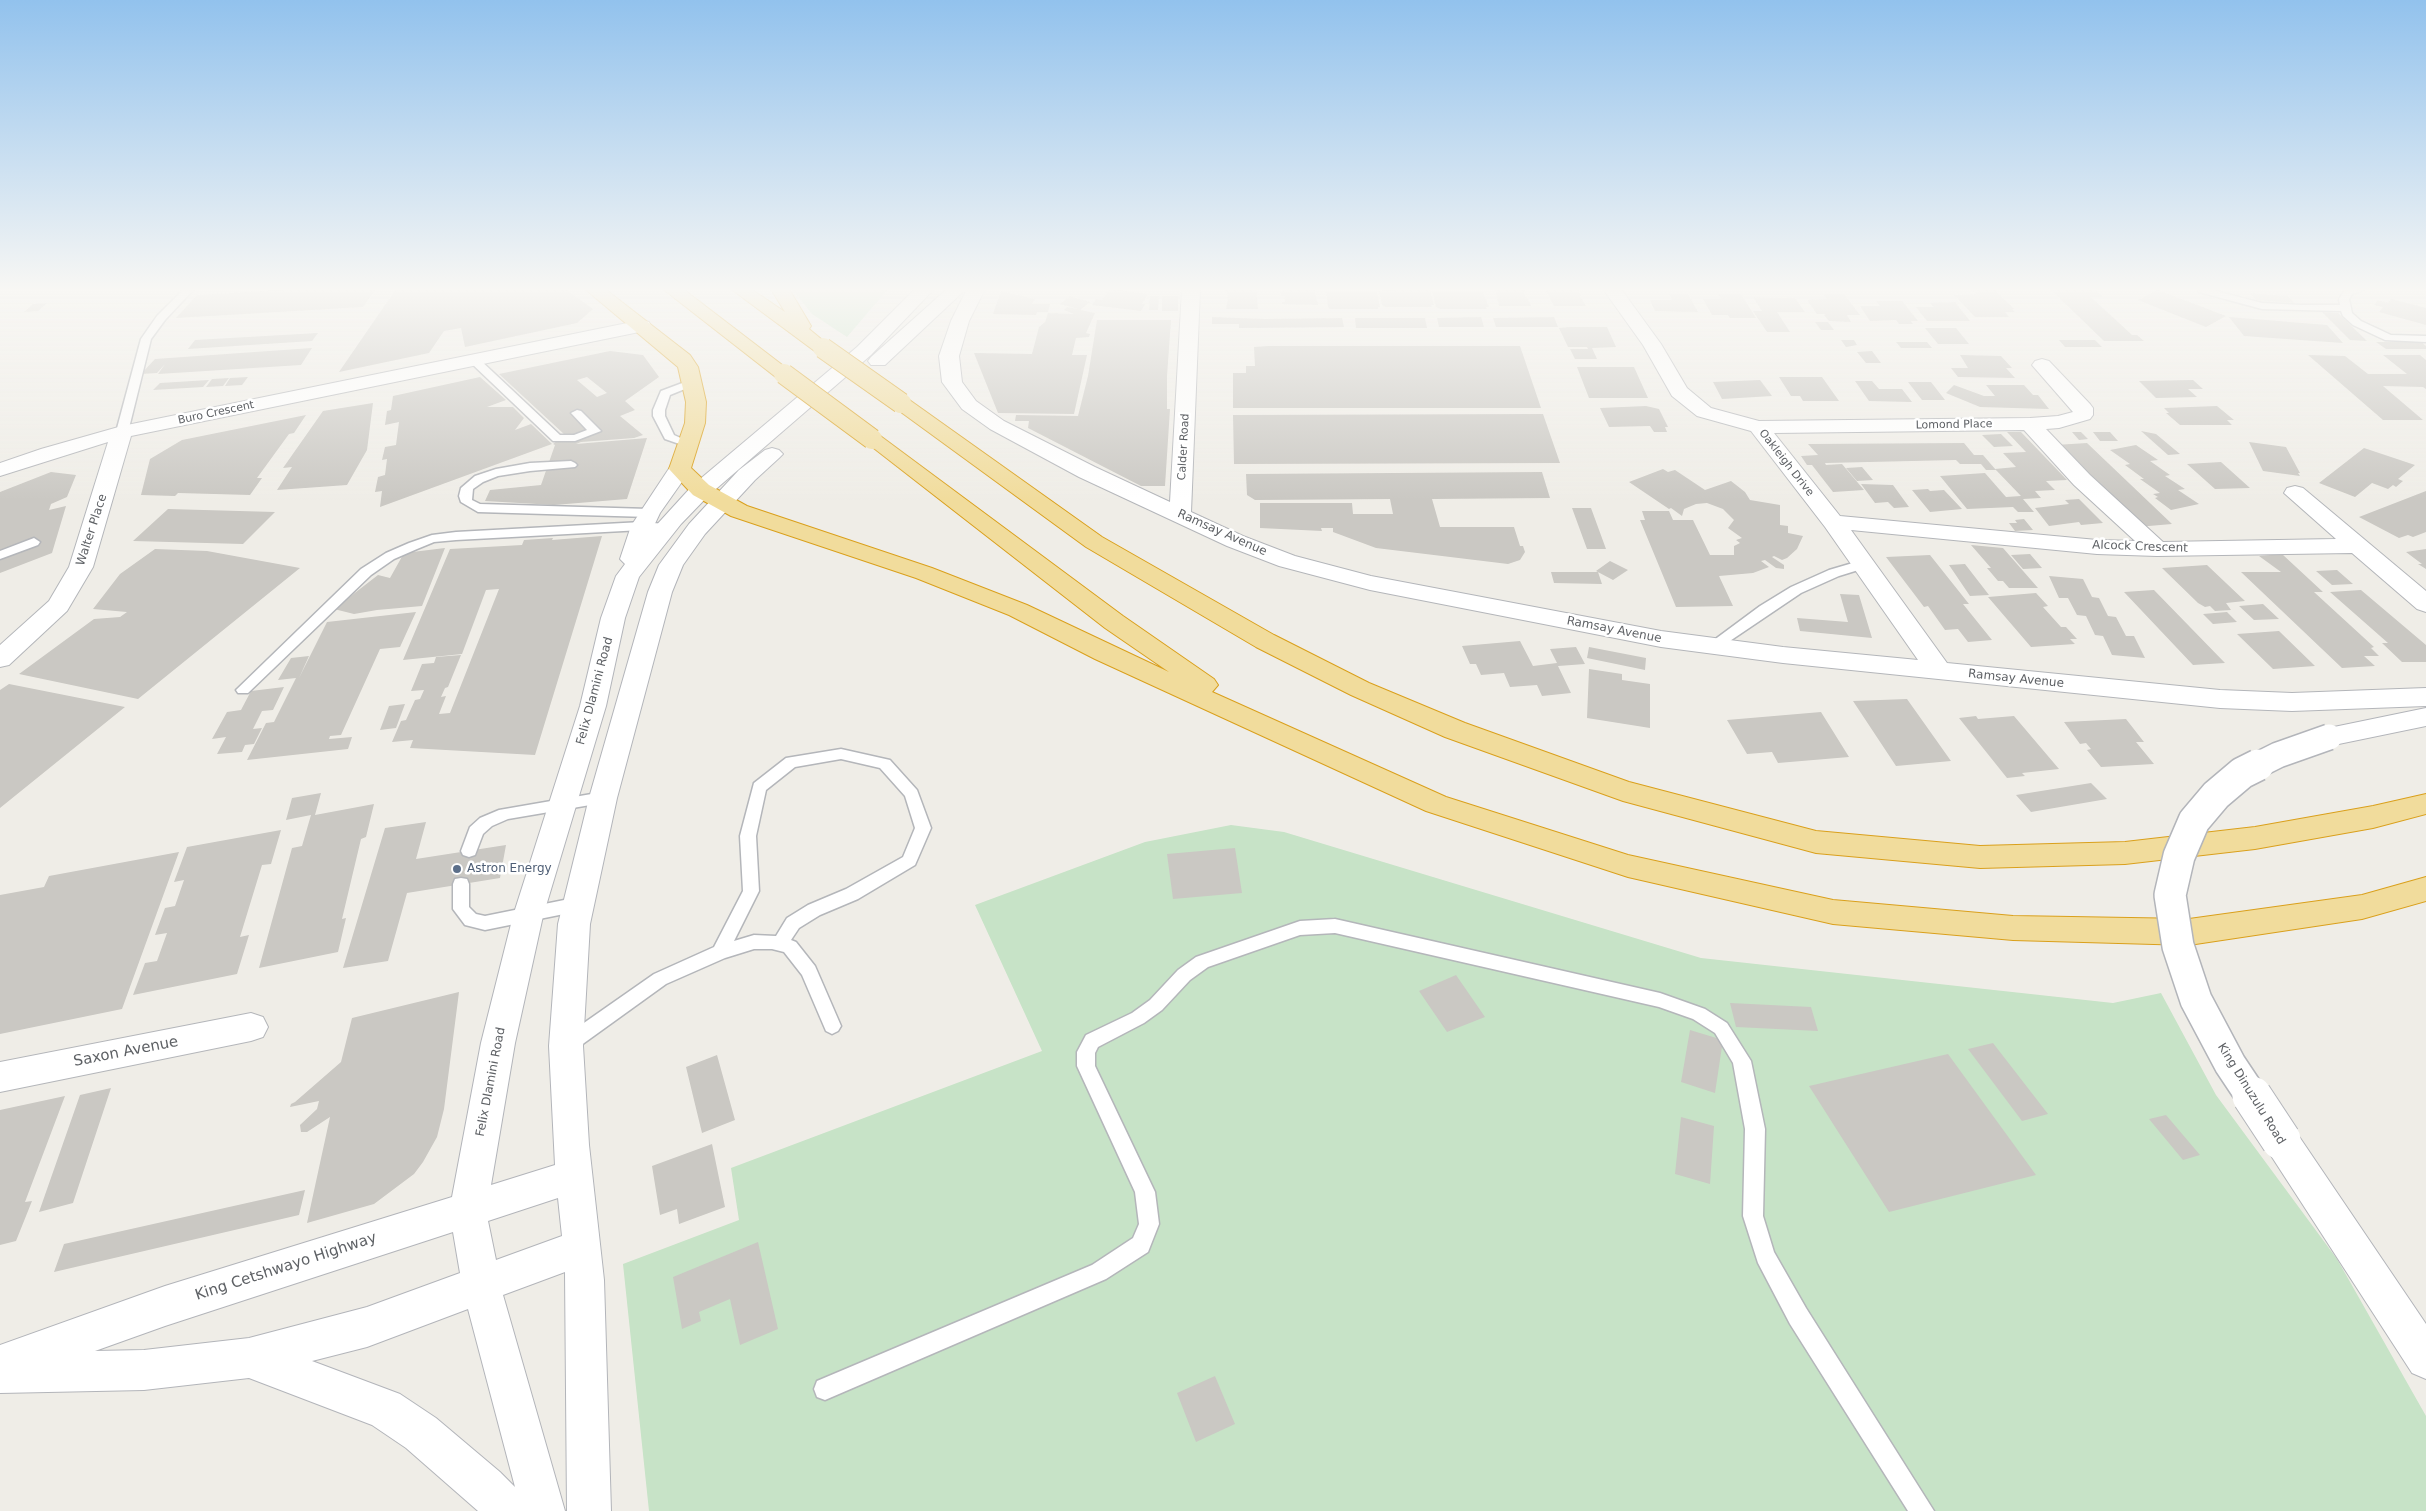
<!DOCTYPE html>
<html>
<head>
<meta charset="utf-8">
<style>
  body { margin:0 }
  canvas { display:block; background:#efede7 }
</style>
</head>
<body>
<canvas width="2426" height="1511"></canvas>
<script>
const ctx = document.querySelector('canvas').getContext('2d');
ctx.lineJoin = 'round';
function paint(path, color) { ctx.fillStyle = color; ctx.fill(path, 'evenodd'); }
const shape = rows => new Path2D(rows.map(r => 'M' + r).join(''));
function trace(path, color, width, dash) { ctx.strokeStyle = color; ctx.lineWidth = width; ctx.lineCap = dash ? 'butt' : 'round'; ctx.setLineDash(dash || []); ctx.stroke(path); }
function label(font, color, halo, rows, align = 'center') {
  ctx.font = font + ' "DejaVu Sans",sans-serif'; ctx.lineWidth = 5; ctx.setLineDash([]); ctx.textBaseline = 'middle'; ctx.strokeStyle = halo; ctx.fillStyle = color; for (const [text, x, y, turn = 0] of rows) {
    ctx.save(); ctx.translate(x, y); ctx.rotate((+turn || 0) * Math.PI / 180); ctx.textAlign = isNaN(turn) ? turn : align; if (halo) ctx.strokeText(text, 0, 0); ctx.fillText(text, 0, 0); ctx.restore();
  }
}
const green = shape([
  [792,289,888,289,847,337,812,314],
  [1231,825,1284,832,1701,958,2113,1003,2161,993,2216,1095,2337,1259,2426,1416,2426,1511,649,1511,623,1264,739,1220,731,1168,1042,1051,975,905,1145,842]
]);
const building = shape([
  [299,289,376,289,363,307,176,318,197,295],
  [396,289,461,289,462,290,565,289,593,309,577,323,465,347,461,328,444,331,429,353,339,372],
  [1109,289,1148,294,1142,304,1145,304,1141,311,1092,305,1096,299,1102,300],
  [1225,289,1256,289,1258,309,1226,309,1228,298,1225,298,1228,296],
  [1283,289,1314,289,1318,305,1282,304,1282,302,1285,302,1284,296,1281,296,1280,291,1284,291],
  [1495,289,1524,289,1525,297,1527,297,1531,306,1499,306],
  [1547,289,1579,289,1579,293,1582,296,1580,296,1586,306,1554,306,1546,291,1548,291],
  [1994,289,2014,309,2012,309,2015,312,2005,312,2009,317,1975,317,1954,295,1976,294,1971,290],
  [2050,289,2094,289,2103,297,2091,297,2132,335,2137,335,2144,341,2104,341],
  [1395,290,1430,290,1434,305,1431,305,1432,307,1385,307,1382,305,1379,291],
  [2158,290,2226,316,2206,327,2138,300],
  [1001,291,1035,299,1032,304,1050,304,1048,312,1037,312,1036,315,993,314],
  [1326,292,1377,292,1380,307,1378,307,1378,309,1330,309,1328,307],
  [1432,292,1483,292,1489,307,1486,307,1487,309,1440,309,1436,307],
  [2250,293,2288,296,2294,303,2256,300],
  [1669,294,1688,294,1698,312,1655,311,1650,300,1672,300],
  [1718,294,1741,294,1756,318,1730,318,1728,315,1712,315,1703,299,1721,299],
  [1823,294,1844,294,1860,315,1847,315,1851,322,1829,321,1824,315,1826,314,1817,314,1807,300,1827,299],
  [1070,296,1090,302,1080,310,1095,313,1086,333,1090,334,1089,337,1076,338,1072,355,1087,355,1074,414,998,413,974,353,1032,354,1039,327,1045,322,1048,313,1074,314,1064,310,1067,307,1078,309,1060,304],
  [1150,296,1159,296,1158,310,1149,310],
  [1162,296,1178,296,1178,311,1162,311],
  [1753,297,1795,298,1805,312,1777,312,1790,332,1767,332,1753,311,1762,311],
  [2391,299,2426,308,2426,325,2379,312,2383,307,2374,305,2378,300,2388,303],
  [1876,301,1902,301,1918,321,1911,321,1913,324,1899,324,1896,320,1870,321,1860,306,1880,306],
  [1955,302,1970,321,1927,321,1916,307,1934,307,1930,303],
  [47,303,38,311,24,312,33,304],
  [2322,312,2338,313,2367,341,2350,340],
  [1212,317,1265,319,1342,318,1344,327,1239,328,1239,324,1212,324],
  [1481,317,1484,327,1439,327,1437,318],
  [1554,317,1558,327,1496,327,1493,318],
  [2229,317,2327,325,2343,343,2244,336],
  [1355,318,1425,318,1427,328,1356,328],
  [1097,320,1171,320,1167,376,1167,409,1170,409,1165,486,1141,486,1028,428,1029,421,1015,421,1016,415,1078,416,1088,376],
  [1815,322,1828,322,1834,330,1821,330],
  [1570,327,1607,327,1616,347,1592,348,1597,359,1575,359,1570,349,1588,349,1587,347,1568,347,1559,328],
  [1925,328,1956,328,1969,344,1938,344],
  [318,333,312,341,188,349,195,340],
  [1841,340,1854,340,1857,345,1846,347],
  [2059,340,2095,340,2102,347,2065,347],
  [1896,342,1927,342,1932,348,1901,348],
  [2376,342,2421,342,2426,346,2426,349,2386,349],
  [1269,346,1520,346,1541,408,1233,408,1233,373,1246,373,1246,366,1255,366,1254,347],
  [312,348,301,365,158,374,165,364,157,373,141,374,155,359],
  [610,351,643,355,659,377,625,401,635,410,620,416,643,435,634,438,581,442,576,444,647,438,627,499,554,505,485,501,490,490,541,485,555,445,553,444,565,435,499,374],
  [587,377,607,393,597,397,577,380],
  [1872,351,1881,363,1866,363,1857,352],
  [1960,355,2001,356,2012,368,2006,368,2015,378,1958,377,1951,368,1968,368],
  [2308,355,2345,356,2368,374,2407,374,2383,355,2420,355,2426,360,2426,389,2423,387,2383,386,2423,420,2383,420],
  [1577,367,1634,367,1648,398,1589,398],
  [248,377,242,385,225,386,230,378],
  [480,377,506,400,487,407,513,407,524,418,515,430,531,424,552,444,380,507,382,491,375,492,378,477,385,475,387,459,382,460,385,447,396,445,399,422,385,425,387,411,391,410,393,396],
  [1779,377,1822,377,1839,401,1803,401,1800,396,1791,396],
  [229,378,223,386,206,387,212,379],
  [209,380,203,387,153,390,160,383],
  [1760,380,1772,396,1722,399,1713,382],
  [2193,380,2203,389,2188,389,2197,397,2156,398,2139,381],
  [1855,381,1872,381,1879,389,1902,389,1912,402,1869,401],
  [1908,382,1931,382,1945,400,1922,400],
  [1954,385,1984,396,1995,396,1986,385,2024,385,2033,395,2038,395,2049,409,1980,407,1946,393],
  [373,403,367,450,347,485,277,490,292,467,283,468,323,411],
  [1646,406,1659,409,1668,427,1665,427,1667,432,1654,432,1650,426,1609,427,1600,408],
  [2217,406,2234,420,2227,420,2232,425,2180,425,2166,413,2169,413,2164,408],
  [1543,414,1560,463,1234,464,1233,415],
  [306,415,294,433,289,434,257,478,262,478,250,495,178,493,175,496,141,495,150,459,182,440],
  [2141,431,2156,434,2180,454,2168,455],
  [2007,432,2021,432,2067,480,2046,481,2055,490,2035,491,2041,498,2023,499,2034,512,2018,512,2013,507,1967,509,1940,476,1985,473,2006,497,2021,496,1995,469,2016,467,2003,453,2026,452],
  [2072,432,2081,432,2088,439,2079,440],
  [2093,432,2110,432,2118,441,2100,441],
  [2001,434,2013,446,1994,447,1982,435],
  [2249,442,2286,447,2300,473,2298,473,2300,476,2263,471],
  [1964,443,1974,455,1983,455,1996,470,1986,470,1981,464,1960,464,1956,460,1825,463,1826,465,1842,464,1864,490,1833,492,1812,465,1807,465,1801,456,1818,455,1808,444],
  [2087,443,2172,524,2137,527,2055,445],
  [2136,445,2158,460,2150,461,2170,475,2165,476,2185,489,2178,490,2199,504,2171,510,2155,498,2158,497,2153,494,2160,493,2140,479,2144,479,2125,465,2130,464,2110,450],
  [2364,448,2415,465,2398,479,2403,481,2396,487,2393,485,2388,489,2372,483,2355,497,2319,483],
  [2221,462,2250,488,2215,489,2187,464],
  [1862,467,1873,480,1857,481,1846,468],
  [1663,469,1668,472,1675,470,1705,490,1731,481,1745,492,1750,500,1780,505,1780,525,1788,526,1788,533,1803,536,1797,549,1787,558,1782,560,1774,556,1772,557,1784,565,1784,569,1776,568,1765,560,1761,561,1769,567,1753,573,1719,576,1733,606,1676,607,1640,520,1645,520,1642,511,1669,511,1673,520,1693,520,1710,555,1734,555,1734,546,1740,543,1736,540,1742,538,1728,528,1734,520,1723,509,1707,503,1696,504,1684,509,1682,516,1671,508,1669,509,1629,482],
  [51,472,76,475,67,497,51,504,49,510,66,506,52,553,0,573,0,492],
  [1542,472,1550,498,1432,499,1440,527,1514,527,1520,546,1523,546,1525,552,1520,560,1508,564,1376,548,1333,532,1333,528,1321,528,1322,531,1260,528,1260,503,1352,503,1353,514,1393,514,1390,499,1255,500,1247,495,1246,474],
  [1861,484,1893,485,1909,507,1894,508,1888,502,1875,503],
  [1928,489,1930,491,1944,490,1962,509,1930,512,1912,490],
  [2426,491,2426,532,2413,537,2408,535,2399,538,2359,517],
  [2079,499,2103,523,2081,525,2079,522,2049,526,2035,508,2069,504,2065,500],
  [1572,508,1591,508,1606,549,1587,549],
  [168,509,275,512,243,544,133,541],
  [2024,519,2033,530,2015,531,2009,523,2017,523,2015,520],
  [602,536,535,755,410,748,413,740,392,742,401,721,406,720,415,700,420,699,424,690,411,691,422,664,434,663,436,657,461,655,448,687,445,688,441,697,446,696,439,714,450,713,499,589,486,590,462,654,403,660,450,549,522,545,524,540,553,538,552,540],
  [1971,545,2003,548,2038,588,2009,588,2003,581,1998,581,1987,568,1991,568],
  [445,548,422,606,377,610,354,614,334,609,378,575,390,578,404,553],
  [155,549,207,551,300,568,138,699,19,674,94,619,120,617,127,612,93,609,120,574],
  [2426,549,2426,569,2418,564,2422,564,2406,552],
  [2030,554,2042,568,2023,569,2011,555],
  [2282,554,2323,592,2314,592,2374,647,2371,648,2379,656,2364,656,2375,666,2342,668,2241,572,2281,572,2259,556],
  [1930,555,1969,604,1963,604,1992,640,1968,642,1958,629,1945,630,1928,606,1924,607,1886,557],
  [1610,561,1628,570,1613,580,1596,571],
  [1965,564,1989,595,1970,596,1949,565],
  [2207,565,2245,601,2226,603,2231,610,2215,611,2210,606,2205,607,2198,603,2162,568],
  [2337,570,2353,584,2332,585,2316,571],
  [1551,572,1598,572,1602,584,1554,583],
  [2049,576,2083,579,2092,597,2099,598,2108,616,2116,617,2126,636,2134,636,2145,658,2112,655,2103,636,2095,635,2086,616,2077,615,2068,598,2059,598],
  [2154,590,2225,663,2193,665,2124,592],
  [2361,590,2426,645,2426,662,2402,662,2382,643,2388,643,2330,592],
  [2036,593,2048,606,2043,607,2061,627,2066,627,2077,639,2070,639,2075,644,2031,647,1988,597],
  [1840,594,1859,595,1872,638,1800,631,1797,618,1848,622],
  [2263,604,2279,619,2254,620,2239,606],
  [416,612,400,647,380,649,341,735,330,736,329,739,352,737,348,749,247,760,266,723,274,722,296,678,278,680,291,658,309,656,299,678,327,622],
  [2227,612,2237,622,2213,624,2203,614],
  [2279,631,2315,666,2273,669,2237,634],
  [1520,641,1533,666,1557,663,1550,649,1576,647,1585,664,1558,666,1571,693,1542,696,1537,685,1510,687,1504,673,1481,675,1476,664,1470,664,1462,646],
  [1589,647,1646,658,1645,670,1587,658],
  [1589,669,1622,674,1622,680,1650,684,1650,728,1587,718],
  [9,684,125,707,0,808,0,690],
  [284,687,273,710,262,711,253,729,262,728,254,744,245,745,242,752,217,754,226,737,212,739,227,712,241,710,251,691],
  [1907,699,1951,761,1896,766,1853,701],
  [405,704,396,728,380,730,389,706],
  [1821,712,1849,757,1778,763,1772,752,1747,754,1727,720],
  [1976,716,1978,719,2014,716,2059,769,2022,773,2025,776,2007,778,1959,718],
  [2126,719,2144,742,2136,742,2154,764,2101,767,2087,750,2091,749,2086,743,2080,744,2064,722],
  [2091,783,2107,799,2031,812,2016,795],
  [321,793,315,815,374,804,366,837,361,839,342,919,346,918,338,952,259,968,292,848,302,846,311,815,286,820,292,798],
  [426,822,416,859,506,845,500,878,407,893,388,961,343,968,385,828],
  [281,830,271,864,262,865,240,937,249,935,237,974,133,995,145,963,157,961,167,933,155,935,165,908,175,906,184,880,174,882,187,847],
  [1235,848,1242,893,1173,899,1167,854],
  [179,852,122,1009,0,1034,0,895,44,887,49,876],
  [1456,975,1485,1017,1447,1032,1419,991],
  [459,992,444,1109,437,1137,423,1162,414,1174,374,1204,307,1223,330,1117,307,1132,301,1132,300,1125,317,1109,319,1101,290,1107,291,1104,295,1102,341,1062,352,1018],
  [1730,1003,1811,1007,1818,1031,1736,1027],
  [1690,1030,1723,1040,1715,1093,1681,1082],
  [1993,1043,2048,1114,2022,1121,1968,1049],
  [1948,1054,2036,1175,1889,1212,1809,1086],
  [717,1055,735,1120,702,1133,686,1067],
  [111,1088,73,1203,39,1212,80,1095],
  [65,1096,25,1202,32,1201,16,1241,0,1245,0,1110],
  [2166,1115,2200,1155,2183,1160,2149,1119],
  [1681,1117,1714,1126,1710,1184,1675,1174],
  [712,1144,725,1207,679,1224,677,1209,660,1215,652,1166],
  [305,1190,299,1215,54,1272,64,1244],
  [758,1242,778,1329,740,1345,730,1299,699,1312,701,1321,682,1329,673,1277],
  [1215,1376,1235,1424,1196,1442,1177,1393]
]);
const lane = shape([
  [184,289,194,289,165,320,151,339,128,432,122,435,118,434,116,432,141,339,157,316,184,289],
  [2198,289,2208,289,2262,303,2302,305,2340,305,2339,299,2345,290,2364,289,2362,291,2352,294,2349,299,2352,313,2361,321,2391,335,2426,336,2426,342,2385,340,2353,325,2343,316,2341,311,2262,309,2199,292,2198,289],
  [474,357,478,358,560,435,574,435,587,430,571,413,577,410,581,411,601,431,575,441,553,441,470,362,470,358,474,357],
  [693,379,697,380,697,384,670,395,665,410,665,416,674,435,694,444,688,447,665,439,653,416,653,410,661,391,693,379],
  [571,461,575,463,577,465,575,467,530,471,498,476,483,482,473,489,472,500,480,504,649,509,655,513,649,517,478,512,461,502,459,496,461,488,475,476,496,469,530,463,571,461],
  [642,522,665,524,671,528,665,532,642,530,456,540,434,542,417,549,394,559,371,575,248,693,238,693,236,690,361,569,386,553,409,543,432,535,456,532,642,522],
  [34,538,40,542,38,545,0,559,0,551,34,538],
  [1863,560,1868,561,1869,564,1868,567,1839,576,1801,593,1718,649,1713,650,1706,646,1760,606,1791,587,1829,570,1863,560],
  [841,749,890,760,917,790,931,828,915,865,858,899,820,915,799,928,791,940,796,942,815,966,841,1026,838,1031,832,1034,826,1031,802,975,784,952,772,949,754,949,725,958,666,984,573,1051,567,1053,561,1051,558,1045,561,1039,654,974,714,947,743,891,740,836,754,783,786,758,841,749],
  [841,759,880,768,905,796,915,828,903,857,846,889,808,905,787,918,776,936,754,935,734,941,759,891,756,836,766,790,795,767,841,759],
  [603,792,608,794,611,798,608,802,508,819,492,826,483,834,475,855,469,857,463,855,461,851,470,827,480,818,499,810,603,792],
  [461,878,467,879,469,884,469,907,476,914,485,916,579,897,585,899,587,904,585,909,579,911,485,930,465,925,453,909,453,884,455,879,461,878],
  [1335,919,1660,993,1705,1009,1727,1023,1751,1061,1765,1129,1763,1216,1774,1252,1806,1308,1934,1511,1908,1511,1790,1324,1758,1263,1743,1216,1745,1129,1733,1063,1715,1033,1693,1019,1659,1007,1335,933,1300,935,1208,967,1190,980,1162,1010,1144,1023,1098,1047,1095,1053,1095,1066,1155,1192,1159,1224,1148,1252,1106,1279,825,1400,817,1397,814,1389,817,1381,1092,1265,1133,1238,1139,1224,1135,1192,1077,1066,1077,1052,1086,1035,1132,1013,1150,1000,1178,970,1196,957,1300,921,1335,919]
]);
const street = shape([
  [967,289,985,289,969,321,959,356,962,382,976,401,1004,421,1095,467,1170,502,1182,289,1200,289,1191,512,1243,536,1295,556,1371,576,1661,631,1783,647,1918,660,1825,527,1751,431,1697,416,1672,396,1643,345,1603,289,1621,289,1661,344,1687,388,1711,408,1759,421,2030,418,2058,416,2073,412,2032,365,2035,361,2042,359,2049,361,2090,404,2093,408,2093,415,2090,419,2059,428,2046,429,2090,475,2163,542,2336,539,2284,493,2287,488,2295,486,2303,488,2426,591,2426,612,2417,609,2352,553,2157,556,2097,554,1851,530,1947,663,2220,690,2292,693,2426,688,2426,706,2292,711,2220,708,1783,663,1661,647,1370,590,1279,566,1227,546,1079,477,990,429,962,409,942,382,939,356,951,321,967,289],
  [2024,430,2074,485,2135,541,2097,540,1840,516,1774,433,2024,430],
  [642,320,649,322,651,326,649,330,131,436,93,567,67,611,9,665,0,667,0,645,49,601,69,567,108,442,0,476,0,463,41,449,122,426,642,320],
  [251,1013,263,1017,268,1027,263,1037,251,1041,0,1092,0,1062,251,1013]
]);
const secondary = shape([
  [915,289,934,289,871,355,709,495,681,524,639,577,625,618,606,706,543,916,515,1043,491,1185,555,1165,549,1046,558,924,589,798,648,592,659,565,689,524,739,470,765,450,772,448,779,450,783,454,779,458,755,480,705,534,683,565,672,592,617,798,590,924,583,1046,589,1145,604,1280,611,1511,567,1511,565,1272,503,1295,565,1511,478,1511,406,1448,372,1425,249,1378,144,1390,0,1393,0,1345,165,1286,452,1197,481,1043,513,916,580,706,601,618,616,576,625,564,620,559,631,526,672,464,680,463,688,464,691,469,660,513,652,530,693,485,857,347,915,289],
  [558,1198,562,1236,496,1260,488,1221,558,1198],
  [453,1232,460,1273,367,1307,249,1338,144,1350,95,1351,165,1326,453,1232],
  [468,1309,515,1487,500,1472,436,1418,400,1394,312,1361,367,1347,468,1309],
  [947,289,966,289,885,365,871,365,868,361,871,357,947,289],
  [2426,708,2426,726,2329,746,2319,744,2315,737,2319,730,2329,728,2426,708],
  [2281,1124,2294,1129,2426,1324,2426,1379,2412,1373,2268,1151,2263,1140,2268,1129,2281,1124]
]);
const highway = shape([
  [585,289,605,289,690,355,698,367,706,402,705,423,691,468,709,485,747,506,932,568,1027,605,1169,672,1105,628,862,439,865,435,872,433,879,435,1123,616,1214,679,1218,685,1212,692,1446,797,1628,855,1833,900,2013,916,2189,919,2362,895,2426,877,2426,901,2362,919,2189,945,2013,940,1833,924,1628,877,1426,811,1095,659,1009,615,916,578,731,516,693,495,669,469,685,423,686,402,678,367,585,289],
  [663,289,683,289,794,374,791,378,784,380,777,378,663,289],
  [731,289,751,289,785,312,771,289,789,289,811,326,809,329,832,348,830,352,816,352,731,289],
  [901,397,908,399,1102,537,1274,635,1369,683,1465,723,1629,782,1816,831,1980,846,2125,842,2255,827,2373,806,2426,794,2426,814,2373,828,2255,849,2125,864,1980,868,1816,853,1623,801,1445,737,1351,695,1256,647,1086,547,894,407,891,403,894,399,901,397]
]);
const secondaryBridgeFar2 = shape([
  [2256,766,2278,755,2329,737]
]);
const secondaryBridgeFar1 = shape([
  [2252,1097,2230,1064,2196,1000,2178,946,2170,895,2179,856,2194,821,2216,795,2242,773,2258,765]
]);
const secondaryBridge = shape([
  [2252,1096,2281,1140]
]);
const highwayBridge = shape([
  [823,348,901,403],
  [784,374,872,439]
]);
const markers = [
  [457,869,5,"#5c6f8a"]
];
const farStreetnames = [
  ["Buro Crescent",216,413,-12],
  ["Lomond Place",1954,425,-1],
  ["Calder Road",1184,447,-87],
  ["Oakleigh Drive",1786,463,52]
];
const streetNames = [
  ["Walter Place",92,530,-72],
  ["Ramsay Avenue",1222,533,24],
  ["Alcock Crescent",2140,547,2],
  ["Ramsay Avenue",1614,630,11],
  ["Ramsay Avenue",2016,679,6],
  ["Felix Dlamini Road",595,691,-75],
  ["Felix Dlamini Road",491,1082,-79],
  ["King Dinuzulu Road",2251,1094,58]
];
const serviceNames = [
  ["Astron Energy",467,869]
];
const nearStreetnames = [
  ["Saxon Avenue",126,1052,-11],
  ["King Cetshwayo Highway",286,1267,-18]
];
paint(green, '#c7e3c7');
paint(building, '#cac8c3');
trace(lane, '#b4b6ba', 3);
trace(street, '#b4b6ba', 2);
trace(secondary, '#b3b5ba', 2);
trace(highway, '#daa01c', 2);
paint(lane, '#fff');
paint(street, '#fff');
paint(secondary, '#fff');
paint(highway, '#f1dc9c');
trace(secondaryBridgeFar2, '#b3b5ba', 28, []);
trace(secondaryBridgeFar1, '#b3b5ba', 34, []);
trace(secondaryBridge, '#b3b5ba', 41, []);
trace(highwayBridge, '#daa01c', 22, []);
trace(secondaryBridgeFar2, '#fff', 25);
trace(secondaryBridgeFar1, '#fff', 31);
trace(secondaryBridge, '#fff', 39);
trace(highwayBridge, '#f1dc9c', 20);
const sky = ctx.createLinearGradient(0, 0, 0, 500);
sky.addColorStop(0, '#92c2ed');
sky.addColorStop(0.58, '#f8f7f4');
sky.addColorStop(1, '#f8f7f400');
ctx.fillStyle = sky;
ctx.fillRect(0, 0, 2426, 500);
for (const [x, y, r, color] of markers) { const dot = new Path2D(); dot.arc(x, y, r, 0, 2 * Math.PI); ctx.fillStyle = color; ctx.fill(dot); trace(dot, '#fff', 2); }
label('11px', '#5e6165', '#fff', farStreetnames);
label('12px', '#5e6165', '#fff', streetNames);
label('12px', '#4e5e75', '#fff', serviceNames, 'left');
label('15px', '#5e6165', '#fff', nearStreetnames);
</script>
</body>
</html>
